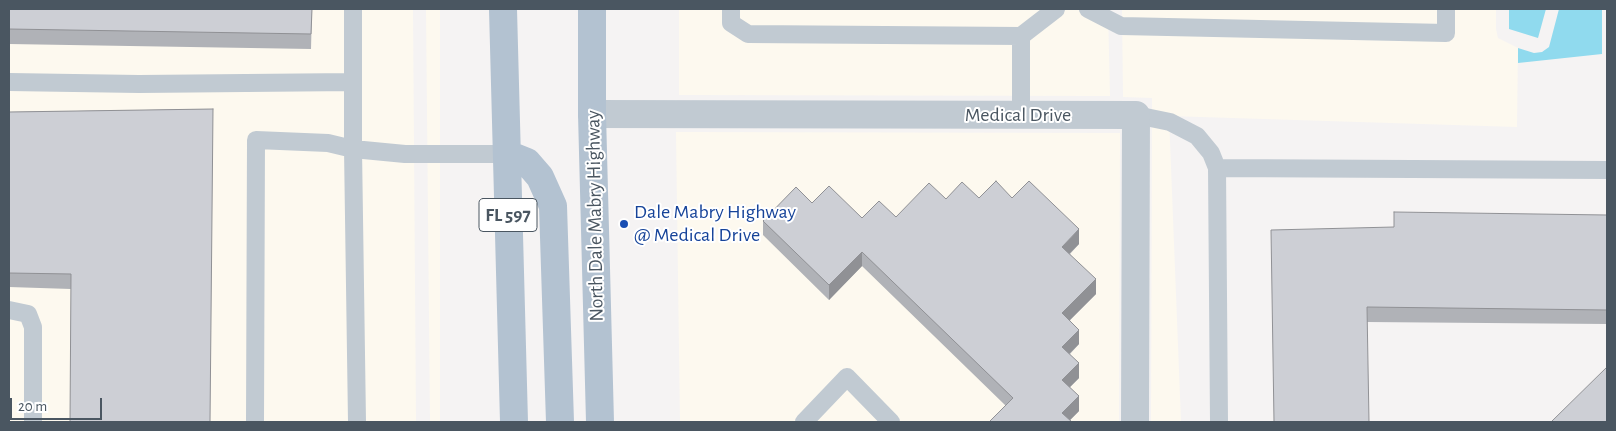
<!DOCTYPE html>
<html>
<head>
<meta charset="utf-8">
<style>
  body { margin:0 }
  #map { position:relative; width:1616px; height:431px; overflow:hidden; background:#f5f3f3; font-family:"Alegreya Sans",sans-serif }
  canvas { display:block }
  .frame { position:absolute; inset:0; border:10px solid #4a5661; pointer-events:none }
  .scale { position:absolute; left:10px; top:398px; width:92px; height:22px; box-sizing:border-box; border:2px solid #4a5661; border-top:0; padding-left:6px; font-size:15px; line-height:18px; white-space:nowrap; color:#4a5661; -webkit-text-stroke:4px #fff; paint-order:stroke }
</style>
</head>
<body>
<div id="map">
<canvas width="1616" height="431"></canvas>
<div class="frame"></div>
<div class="scale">20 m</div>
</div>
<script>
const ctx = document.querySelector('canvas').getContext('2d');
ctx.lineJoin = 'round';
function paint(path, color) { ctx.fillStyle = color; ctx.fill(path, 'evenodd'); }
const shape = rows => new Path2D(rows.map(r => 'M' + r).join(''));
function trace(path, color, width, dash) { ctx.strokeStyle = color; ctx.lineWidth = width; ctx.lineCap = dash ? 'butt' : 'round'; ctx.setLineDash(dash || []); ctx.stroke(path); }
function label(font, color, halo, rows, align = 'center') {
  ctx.font = font + ' "Alegreya Sans",sans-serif'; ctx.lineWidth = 4; ctx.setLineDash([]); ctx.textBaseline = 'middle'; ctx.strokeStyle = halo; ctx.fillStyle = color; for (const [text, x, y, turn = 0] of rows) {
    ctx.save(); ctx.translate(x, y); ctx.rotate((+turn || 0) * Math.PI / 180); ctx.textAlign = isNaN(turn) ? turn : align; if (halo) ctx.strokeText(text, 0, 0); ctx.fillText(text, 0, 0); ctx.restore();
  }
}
const commercial = shape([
  [9,9,413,9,416,422,9,422],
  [426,9,440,9,440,422,430,422],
  [679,9,1108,9,1110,96,679,95],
  [1122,9,1496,9,1496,29,1498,38,1518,48,1517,127,1169,116,1181,422,1151,422,1152,98,1123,97],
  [676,132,1120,133,1119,422,680,422]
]);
const water = shape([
  [1509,9,1546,9,1538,38,1509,29],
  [1559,9,1602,9,1602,54,1518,63,1518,48,1534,53,1542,52,1549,47]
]);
const service = shape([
  [353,9,353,149,405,154,507,154],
  [731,9,731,23,748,34,1021,36,1056,9],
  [1088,9,1121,26,1446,33,1446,9],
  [9,82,139,84,353,82],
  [1021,115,1021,36],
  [1136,115,1170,122,1197,136,1211,153,1217,168,1607,170],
  [1217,168,1219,422],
  [9,310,28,314,33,327,33,422],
  [255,422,256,140,328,143,353,149,357,422],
  [804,422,847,377,891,422]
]);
const minor = shape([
  [592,114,1136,115,1135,422]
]);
const primary = shape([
  [503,9,514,422],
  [592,9,592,114,600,422],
  [507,154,527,162,540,177,553,206,560,422]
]);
const wall = shape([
  [9,9,312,9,311,49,9,44],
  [213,109,71,289,9,287,9,112],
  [1012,198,1079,244,1070,254,1096,294,1070,320,1079,344,1070,354,1079,378,1070,387,1079,411,1070,420,1005,405,862,266,829,300,763,235,763,221,812,203,862,218,896,217,946,199],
  [1607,215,1607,324,1367,322,1274,422,1394,227]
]);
const shadedWall = shape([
  [1079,229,1079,244,1062,261,1062,247],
  [862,252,862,266,829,300,829,285],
  [1096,279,1096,294,1062,328,1062,313],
  [1079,330,1079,344,1062,361,1062,347],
  [1079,363,1079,378,1062,395,1062,380],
  [1079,396,1079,411,1068,422,1062,413]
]);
const building = shape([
  [9,9,312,9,311,34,9,29,9,9],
  [213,109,210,422,70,422,71,274,9,273,9,112,213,109],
  [996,181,1012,198,1029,181,1079,229,1062,247,1096,279,1062,313,1079,330,1062,347,1079,363,1062,380,1079,396,1062,413,1072,422,989,422,1013,398,862,252,829,285,763,221,796,187,812,203,829,186,862,218,879,201,896,217,929,183,946,199,962,182,979,198,996,181],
  [1394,212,1607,215,1607,310,1367,307,1369,422,1274,422,1271,230,1394,227,1394,212],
  [1607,367,1607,422,1551,422,1607,367]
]);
const markers = [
  [624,224,5,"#1a4fb4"]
];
const shields = [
  [508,215,58]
];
const shieldNames = [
  ["FL 597",508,215]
];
const streetNames = [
  ["Medical Drive",1018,115],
  ["North Dale Mabry Highway",595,216,-91]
];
const transitNames = [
  ["Dale Mabry Highway",634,212],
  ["@ Medical Drive",634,235]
];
paint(commercial, '#fdf9ef');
paint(water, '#90daee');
trace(service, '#c1cad2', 18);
trace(minor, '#c1cad2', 28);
trace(primary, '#b3c2d1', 28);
paint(wall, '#b0b2b7');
paint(shadedWall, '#909195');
paint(building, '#cdcfd5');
trace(building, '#909195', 1);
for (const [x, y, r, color] of markers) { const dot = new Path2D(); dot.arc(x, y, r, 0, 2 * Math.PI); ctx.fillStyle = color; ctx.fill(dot); trace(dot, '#fff', 2); }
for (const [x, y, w] of shields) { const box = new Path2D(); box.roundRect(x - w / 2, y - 16.5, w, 33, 4); ctx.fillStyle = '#fff'; ctx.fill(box); trace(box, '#4a5661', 1); }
label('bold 19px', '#4a5661', null, shieldNames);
label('20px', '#4a5661', '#fff', streetNames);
label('20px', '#164399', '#fff', transitNames, 'left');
</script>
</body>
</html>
